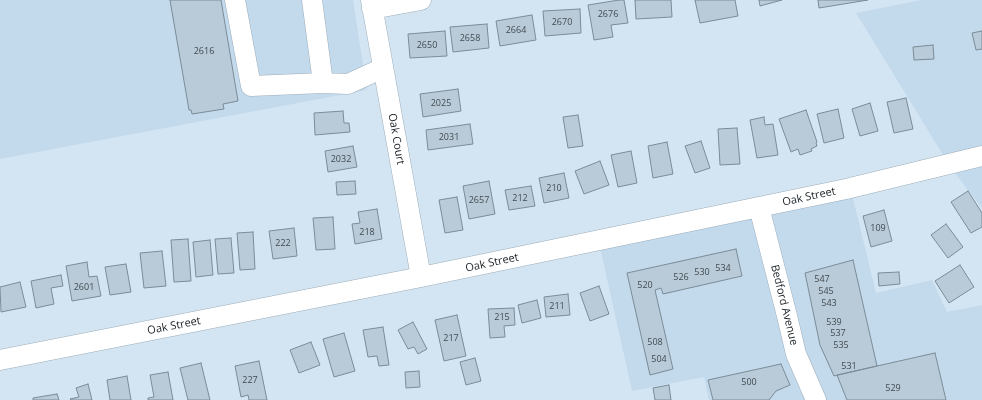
<!DOCTYPE html>
<html>
<head>
<meta charset="utf-8">
<style>
  body { margin:0 }
  canvas { display:block; background:#d3e5f2 }
</style>
</head>
<body>
<canvas width="982" height="400"></canvas>
<script>
const ctx = document.querySelector('canvas').getContext('2d');
ctx.lineJoin = 'round';
function paint(path, color) { ctx.fillStyle = color; ctx.fill(path, 'evenodd'); }
const shape = rows => new Path2D(rows.map(r => 'M' + r).join(''));
function trace(path, color, width, dash) { ctx.strokeStyle = color; ctx.lineWidth = width; ctx.lineCap = dash ? 'butt' : 'round'; ctx.setLineDash(dash || []); ctx.stroke(path); }
function label(font, color, halo, rows, align = 'center') {
  ctx.font = font + ' "Open Sans",sans-serif'; ctx.lineWidth = 4; ctx.setLineDash([]); ctx.textBaseline = 'middle'; ctx.strokeStyle = halo; ctx.fillStyle = color; for (const [text, x, y, turn = 0] of rows) {
    ctx.save(); ctx.translate(x, y); ctx.rotate((+turn || 0) * Math.PI / 180); ctx.textAlign = isNaN(turn) ? turn : align; if (halo) ctx.strokeText(text, 0, 0); ctx.fillText(text, 0, 0); ctx.restore();
  }
}
const built = shape([
  [0,0,353,0,367,90,0,159],
  [921,0,982,0,982,208,951,168,856,13],
  [851,190,876,293,932,280,947,312,982,305,982,400,709,400,704,377,632,391,599,243]
]);
const building = shape([
  [170,0,221,0,238,101,223,104,224,109,192,114,191,110,189,110,170,0],
  [619,0,624,0,628,23,611,25,613,37,594,40,588,5,619,0],
  [635,0,671,0,672,17,636,19,635,0],
  [695,0,735,0,738,16,700,23,695,0],
  [759,0,782,0,760,6,759,0],
  [818,0,868,0,819,8,818,0],
  [580,9,581,33,545,36,543,11,580,9],
  [532,15,536,40,500,46,496,21,532,15],
  [487,24,489,48,453,52,450,27,487,24],
  [445,31,447,56,410,58,408,34,445,31],
  [982,31,982,49,976,50,972,33,982,31],
  [933,45,934,59,914,60,913,47,933,45],
  [458,89,461,111,423,117,420,94,458,89],
  [906,98,913,129,894,133,887,102,906,98],
  [870,103,878,131,860,136,852,109,870,103],
  [838,109,844,138,824,143,817,114,838,109],
  [806,110,817,142,816,143,817,146,811,149,812,151,800,155,798,149,791,152,779,119,806,110],
  [343,111,344,123,349,123,350,132,315,135,314,113,343,111],
  [578,115,583,146,568,148,563,117,578,115],
  [764,117,765,125,773,124,778,155,757,158,750,120,764,117],
  [470,124,473,144,428,150,426,130,470,124],
  [737,128,740,164,720,165,718,129,737,128],
  [701,141,710,168,695,173,685,146,701,141],
  [667,142,673,174,653,178,648,146,667,142],
  [353,146,357,167,328,172,325,151,353,146],
  [631,151,637,183,618,187,611,155,631,151],
  [600,161,609,185,584,194,575,171,600,161],
  [564,173,569,198,544,203,539,178,564,173],
  [355,181,356,194,337,195,336,182,355,181],
  [489,181,495,214,469,219,463,186,489,181],
  [531,186,535,206,509,210,505,190,531,186],
  [968,191,982,213,982,227,971,233,951,202,968,191],
  [457,197,463,230,445,233,439,200,457,197],
  [377,209,382,239,355,244,352,224,360,223,358,212,377,209],
  [884,210,892,241,871,247,863,216,884,210],
  [333,217,335,249,316,250,313,218,333,217],
  [946,224,963,247,948,258,931,235,946,224],
  [294,228,297,256,273,259,269,231,294,228],
  [253,232,255,269,240,270,237,233,253,232],
  [231,238,234,273,218,274,215,239,231,238],
  [188,239,191,281,174,282,171,240,188,239],
  [210,240,213,275,196,277,193,242,210,240],
  [736,249,742,276,663,294,661,288,655,290,673,369,650,375,627,273,736,249],
  [162,251,166,286,144,288,140,253,162,251],
  [853,260,877,366,834,376,820,345,805,273,853,260],
  [87,262,89,277,97,276,101,296,72,301,66,266,87,262],
  [126,264,131,292,110,295,105,267,126,264],
  [960,265,974,287,949,303,935,281,960,265],
  [899,272,900,284,879,286,878,273,899,272],
  [61,275,63,286,51,288,54,304,36,308,31,281,61,275],
  [20,282,26,307,1,312,0,287,20,282],
  [599,286,609,314,590,321,580,293,599,286],
  [568,294,570,315,546,317,544,297,568,294],
  [537,300,541,318,522,323,518,305,537,300],
  [514,308,515,325,504,326,505,337,490,338,488,309,514,308],
  [457,315,466,356,444,361,435,320,457,315],
  [413,322,427,349,418,354,414,347,408,349,398,330,413,322],
  [383,327,389,365,379,366,377,356,368,357,363,330,383,327],
  [344,333,355,371,334,377,323,339,344,333],
  [311,342,320,365,299,373,290,350,311,342],
  [935,353,946,400,847,400,837,375,935,353],
  [475,358,481,381,466,385,460,362,475,358],
  [259,361,267,400,249,400,248,395,241,397,235,366,259,361],
  [201,363,210,400,188,400,180,368,201,363],
  [781,364,790,385,776,391,769,400,713,400,708,380,781,364],
  [419,371,420,387,406,388,405,372,419,371],
  [168,372,173,400,148,400,148,398,154,397,150,375,168,372],
  [127,376,131,400,110,400,107,380,127,376],
  [88,384,92,400,71,400,70,399,79,397,76,388,88,384],
  [669,385,671,400,655,400,653,388,669,385],
  [57,394,59,400,33,400,33,398,57,394]
]);
const minor = shape([
  [235,0,251,86,323,83,348,84,383,68],
  [312,0,323,83],
  [371,0,421,277],
  [372,9,421,0],
  [759,207,787,316,796,354,816,400],
  [0,360,421,277,846,189,982,156]
]);
const numberNames = [
  ["2676",608,14],
  ["2670",562,22],
  ["2664",516,30],
  ["2658",470,38],
  ["2650",427,45],
  ["2616",204,51],
  ["2025",441,103],
  ["2031",449,137],
  ["2032",341,159],
  ["210",554,188],
  ["212",520,198],
  ["2657",479,200],
  ["109",878,228],
  ["218",367,232],
  ["222",283,243],
  ["534",723,268],
  ["530",702,272],
  ["526",681,277],
  ["547",822,279],
  ["520",645,285],
  ["2601",84,287],
  ["545",826,291],
  ["543",829,303],
  ["211",557,306],
  ["215",502,317],
  ["539",834,322],
  ["537",838,333],
  ["217",451,338],
  ["508",655,342],
  ["535",841,345],
  ["504",659,359],
  ["531",849,366],
  ["227",250,380],
  ["500",749,382],
  ["529",893,388]
];
const streetNames = [
  ["Oak Court",396,139,80],
  ["Oak Street",809,197,-12],
  ["Oak Street",492,263,-12],
  ["Bedford Avenue",784,305,76],
  ["Oak Street",174,326,-11]
];
paint(built, '#c3daed');
paint(building, '#b9cbd8');
trace(building, '#7b8c98', 1);
trace(minor, '#9cadba', 21);
trace(minor, '#fff', 20);
label('9px', '#424b52', null, numberNames);
label('11px', '#1a2025', '#fff', streetNames);
</script>
</body>
</html>
